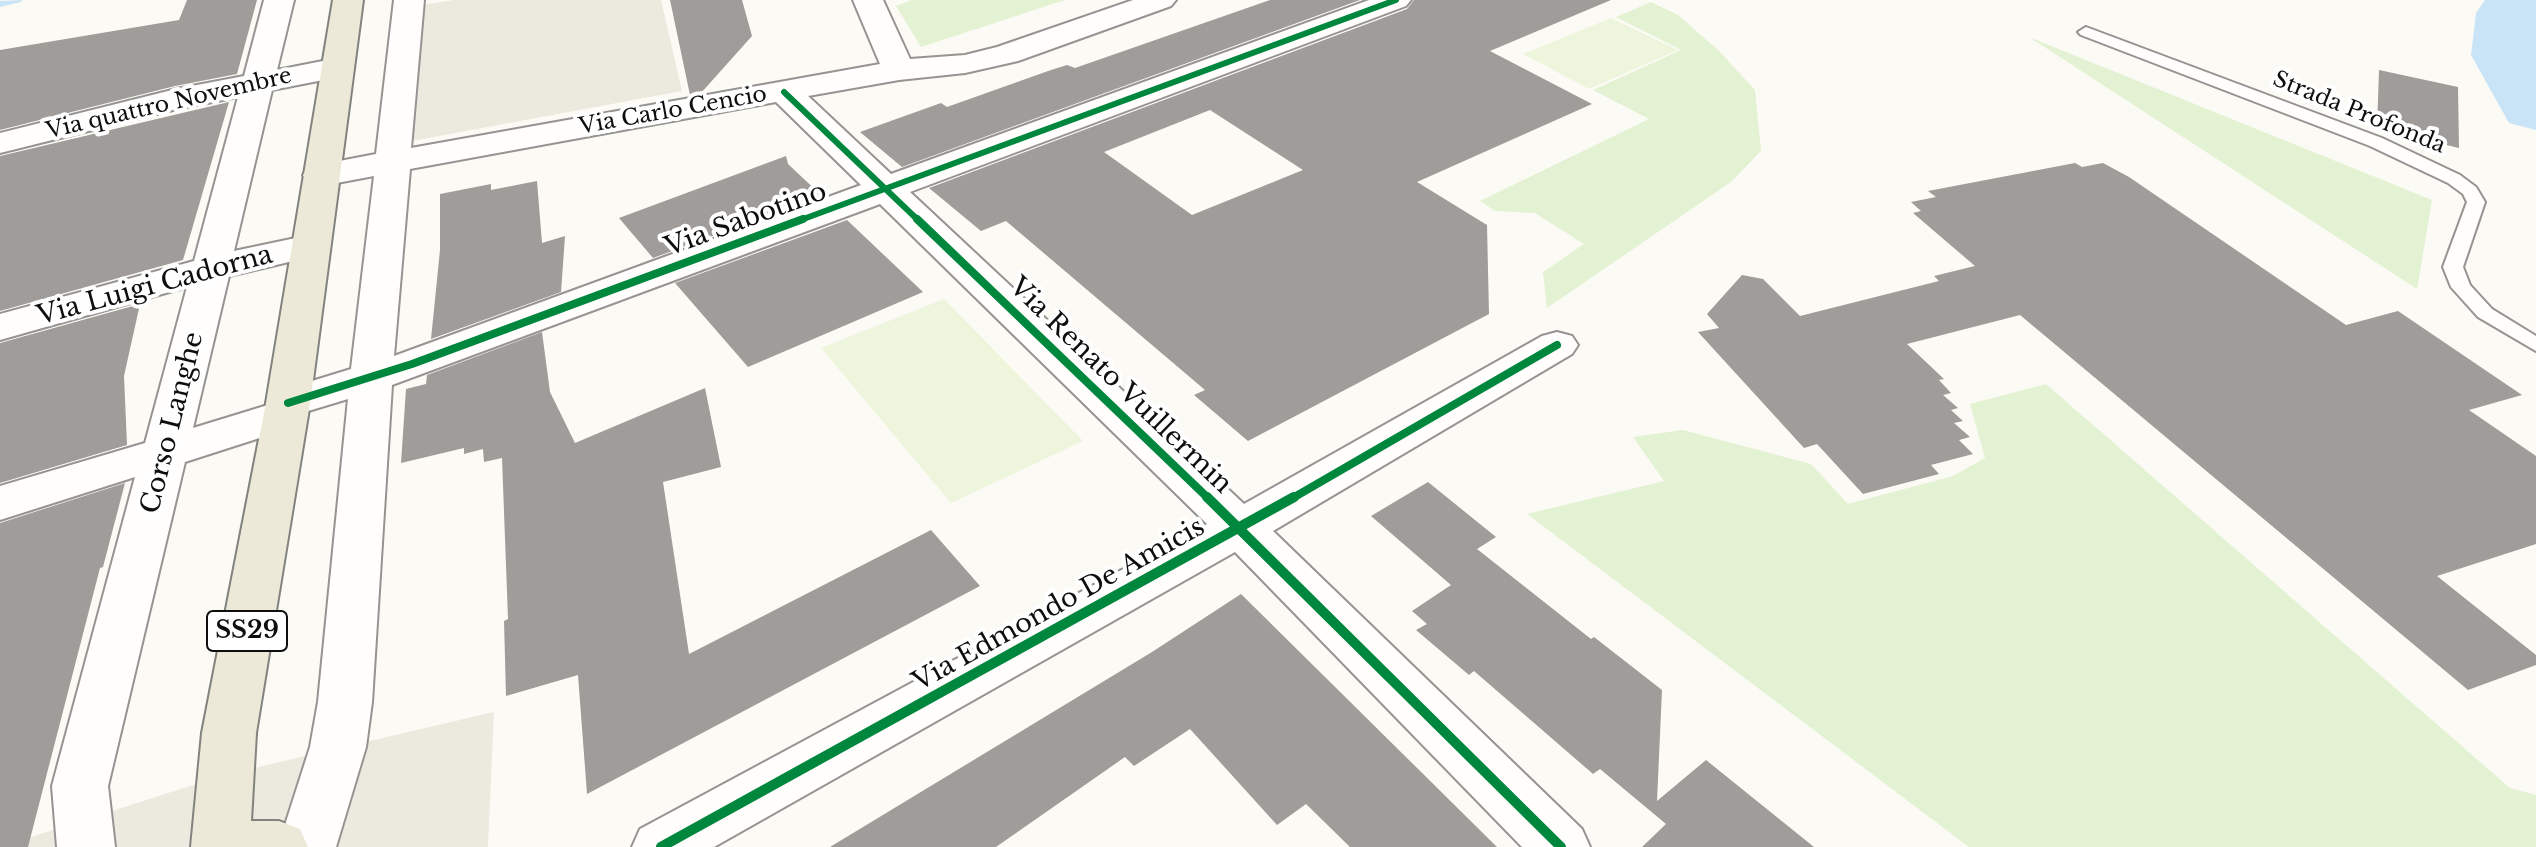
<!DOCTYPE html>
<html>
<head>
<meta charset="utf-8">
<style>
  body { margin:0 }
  canvas { display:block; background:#fcfaf4 }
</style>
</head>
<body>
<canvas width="2536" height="847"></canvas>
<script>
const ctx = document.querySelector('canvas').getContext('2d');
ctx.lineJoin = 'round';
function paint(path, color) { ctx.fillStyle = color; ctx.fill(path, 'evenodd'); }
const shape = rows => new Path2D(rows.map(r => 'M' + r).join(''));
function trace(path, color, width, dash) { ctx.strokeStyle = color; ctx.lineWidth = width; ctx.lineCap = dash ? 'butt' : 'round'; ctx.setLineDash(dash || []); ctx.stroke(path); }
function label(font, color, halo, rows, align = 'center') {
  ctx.font = font + ' "Libre Baskerville",serif'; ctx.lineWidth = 8; ctx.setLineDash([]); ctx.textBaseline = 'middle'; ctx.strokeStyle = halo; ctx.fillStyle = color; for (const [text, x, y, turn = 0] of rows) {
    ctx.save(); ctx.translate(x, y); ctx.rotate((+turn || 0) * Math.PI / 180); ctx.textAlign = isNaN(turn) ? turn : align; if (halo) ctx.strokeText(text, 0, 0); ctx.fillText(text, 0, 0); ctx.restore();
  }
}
const green = shape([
  [912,0,1065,0,921,47,896,6],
  [1651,2,1678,15,1717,49,1755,90,1761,151,1731,182,1547,308,1543,272,1584,244,1535,213,1495,211,1480,201,1649,119,1593,90,1681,50,1616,17],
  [2029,37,2432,200,2417,289],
  [2046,384,2510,788,2536,795,2536,847,1969,847,1527,514,1664,481,1633,437,1683,430,1811,464,1848,504,1953,476,1985,458,1970,404]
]);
const pitch = shape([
  [1611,18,1678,50,1589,89,1523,54],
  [944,299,1083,441,951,503,821,348]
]);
const plaza = shape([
  [454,0,661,0,682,91,412,141,421,5],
  [494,712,488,847,0,847,224,775]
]);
const stream = shape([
  [22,0,21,2,0,7,0,1,22,0]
]);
const river = shape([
  [2485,0,2536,0,2536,130,2509,123,2471,55,2476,13,2485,0]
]);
const building = shape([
  [187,0,257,0,237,74,175,86,0,130,0,50,179,20],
  [670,0,742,0,752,36,701,93,690,95],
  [1270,0,1360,0,902,167,860,132,941,103,947,107,1051,70,1067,65,1075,68],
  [1414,0,1611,0,1490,51,1592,104,1417,182,1487,225,1489,314,1248,441,1194,395,1205,390,1006,221,981,231,929,188,1407,9],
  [1210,110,1303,170,1192,215,1104,152],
  [2379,70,2458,87,2459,148,2377,128],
  [229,102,183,260,0,311,0,156],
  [786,156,788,164,822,196,653,258,619,218],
  [2075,163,2082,167,2103,163,2129,177,2346,325,2398,311,2522,395,2469,410,2536,456,2536,544,2437,576,2536,655,2536,665,2468,690,2020,315,1907,344,1944,379,1939,380,1951,393,1943,395,1958,408,1951,410,1963,421,1954,423,1970,437,1959,440,1973,454,1931,465,1939,474,1863,494,1817,444,1804,448,1698,332,1719,328,1707,314,1742,275,1763,279,1800,316,1939,281,1934,276,1975,266,1913,213,1921,211,1911,202,1936,197,1928,191],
  [537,181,542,243,565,236,561,292,431,339,440,250,440,194,491,184,491,190],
  [847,220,923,292,748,367,675,283],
  [140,304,124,376,127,445,0,483,0,343],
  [542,332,550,392,575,443,705,388,721,467,663,482,689,654,931,530,980,586,587,794,578,675,506,696,504,621,508,619,502,458,484,462,483,449,464,454,464,448,401,463,406,389,426,384,427,375],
  [1428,482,1496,537,1477,549,1591,639,1594,637,1662,690,1657,801,1706,760,1814,847,1642,847,1666,824,1600,769,1593,774,1474,671,1469,675,1416,630,1427,624,1412,611,1451,585,1371,516],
  [125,483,103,567,100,568,28,847,0,847,0,523],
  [1241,594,1497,847,1350,847,1306,804,1277,825,1190,729,1134,766,1125,757,996,847,830,847,1152,652]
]);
const service = shape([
  [2086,27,2382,138,2460,175,2476,187,2485,202,2463,267,2470,285,2492,309,2536,336,2536,351,2478,317,2451,287,2443,267,2467,202,2463,194,2448,183,2370,146,2081,35,2078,32,2086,27]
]);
const minor = shape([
  [264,0,294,0,277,70,338,58,349,61,354,68,349,75,272,90,234,251,310,235,323,238,329,246,323,254,229,276,193,428,268,405,273,393,351,369,374,176,321,186,308,183,303,175,308,167,376,154,394,0,424,0,411,148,880,64,853,0,883,0,910,59,965,55,997,47,1133,0,1176,0,1171,6,1018,61,965,73,899,80,808,96,891,174,1369,0,1411,0,1406,6,910,192,1244,504,1542,336,1557,332,1572,336,1578,345,1572,354,1273,531,1582,829,1590,847,1522,847,1235,552,714,847,632,847,640,829,1207,524,880,204,392,385,372,702,366,747,336,847,278,847,310,747,318,702,348,399,305,412,300,425,185,462,108,786,115,847,57,847,52,786,135,477,0,520,0,486,145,443,187,287,0,340,0,314,194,261,238,97,177,109,0,153,0,133,176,89,244,76,264,0],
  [776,102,861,185,394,356,410,169,776,102]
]);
const primary = shape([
  [333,0,363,0,310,403,256,733,251,821,279,821,300,829,308,847,191,847,202,733,266,403,333,0]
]);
const cyclewayFar2 = shape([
  [784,92,919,221],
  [798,221,1396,0]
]);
const cyclewayFar1 = shape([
  [917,219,1209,499],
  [288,403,412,364,803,219],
  [1291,499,1557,345]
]);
const cycleway = shape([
  [1207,497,1561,847],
  [661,847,1294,497]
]);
const farStreetnames = [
  ["Via quattro Novembre",169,104,-13],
  ["Via Carlo Cencio",673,111,-10],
  ["Strada Profonda",2359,113,22]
];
const shields = [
  [247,631,80]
];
const shieldNames = [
  ["SS29",247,631]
];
const streetNames = [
  ["Via Sabotino",746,220,-20],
  ["Via Luigi Cadorna",155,286,-15],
  ["Via Renato Vuillermin",1120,386,44],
  ["Corso Langhe",173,423,-76],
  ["Via Edmondo De Amicis",1059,605,-29]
];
paint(green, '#e3f2d3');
paint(pitch, '#eef5dd');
paint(plaza, '#ece9df');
paint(stream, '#c9e4f6');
paint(river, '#c9e4f6');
paint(building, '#9f9c99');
trace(service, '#959492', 4);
trace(minor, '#959492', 4);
trace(primary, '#82827f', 4);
paint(service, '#fffefd');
paint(minor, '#fffefd');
paint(primary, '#ede9d9');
trace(cyclewayFar2, '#00873e', 6);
trace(cyclewayFar1, '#00873e', 8);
trace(cycleway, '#00873e', 10);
label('22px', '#0e0e0e', '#fff', farStreetnames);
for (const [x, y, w] of shields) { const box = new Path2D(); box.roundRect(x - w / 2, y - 20, w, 40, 6); ctx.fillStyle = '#fff'; ctx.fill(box); trace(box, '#0e0e0e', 2); }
label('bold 24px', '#0e0e0e', null, shieldNames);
label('26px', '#0e0e0e', '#fff', streetNames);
</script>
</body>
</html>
